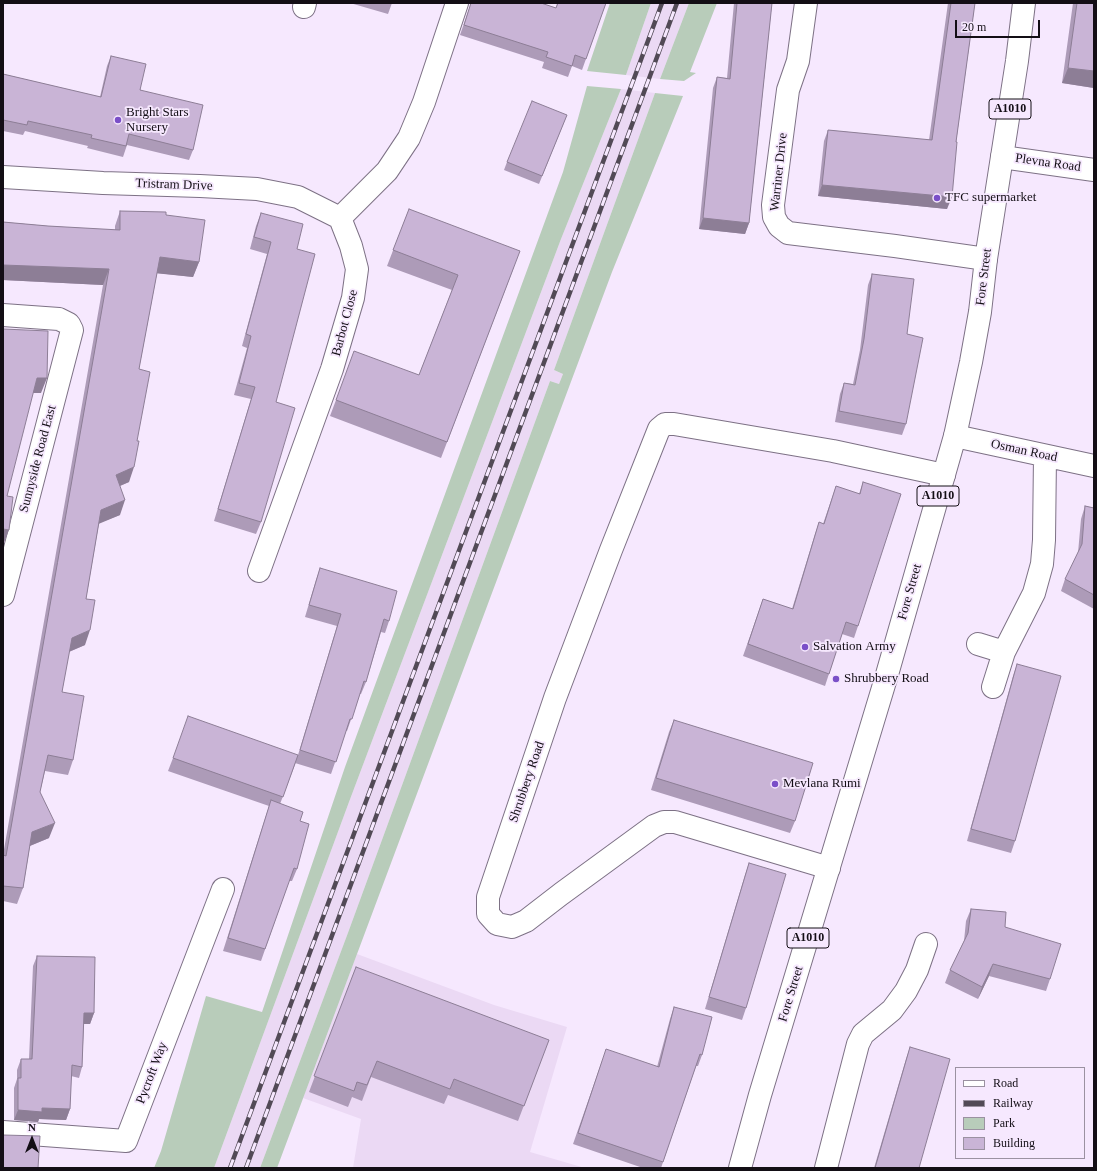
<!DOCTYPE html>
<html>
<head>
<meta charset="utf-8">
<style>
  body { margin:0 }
  #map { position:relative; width:1097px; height:1171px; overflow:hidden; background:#f6e8fe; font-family:Georgia,serif }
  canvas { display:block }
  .frame { position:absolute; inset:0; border:4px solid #130e15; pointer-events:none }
  .legend { position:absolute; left:955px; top:1067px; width:130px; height:92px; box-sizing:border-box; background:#f6e8fe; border:1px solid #9b91a1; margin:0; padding:5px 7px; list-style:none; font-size:12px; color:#130e15 }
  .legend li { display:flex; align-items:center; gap:8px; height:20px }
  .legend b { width:20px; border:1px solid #9b91a1 }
  .north { position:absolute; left:12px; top:1119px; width:40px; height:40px; -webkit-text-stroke:3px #f6e8fe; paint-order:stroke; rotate:0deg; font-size:11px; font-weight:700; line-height:16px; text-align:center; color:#130e15 }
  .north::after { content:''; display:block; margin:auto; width:14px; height:18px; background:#130e15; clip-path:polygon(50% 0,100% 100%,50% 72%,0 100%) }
  .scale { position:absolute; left:955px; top:20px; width:85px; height:18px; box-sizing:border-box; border:2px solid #130e15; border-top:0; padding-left:5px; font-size:12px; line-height:14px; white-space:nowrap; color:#130e15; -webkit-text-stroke:3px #f6e8fe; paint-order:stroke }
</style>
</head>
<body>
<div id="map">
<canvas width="1097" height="1171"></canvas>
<div class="frame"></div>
<ul class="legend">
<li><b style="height:5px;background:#fff"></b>Road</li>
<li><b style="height:5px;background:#524a56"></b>Railway</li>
<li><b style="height:11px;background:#b8ccba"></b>Park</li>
<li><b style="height:11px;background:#c9b4d6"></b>Building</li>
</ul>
<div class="north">N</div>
<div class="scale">20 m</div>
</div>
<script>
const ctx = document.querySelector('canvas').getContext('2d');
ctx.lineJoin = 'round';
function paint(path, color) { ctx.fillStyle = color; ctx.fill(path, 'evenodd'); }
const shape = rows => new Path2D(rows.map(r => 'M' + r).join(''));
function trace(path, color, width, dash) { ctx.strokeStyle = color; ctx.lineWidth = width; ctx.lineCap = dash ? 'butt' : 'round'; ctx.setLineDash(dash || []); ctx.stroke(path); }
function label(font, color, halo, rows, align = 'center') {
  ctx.font = font + ' Georgia,serif'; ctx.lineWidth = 3.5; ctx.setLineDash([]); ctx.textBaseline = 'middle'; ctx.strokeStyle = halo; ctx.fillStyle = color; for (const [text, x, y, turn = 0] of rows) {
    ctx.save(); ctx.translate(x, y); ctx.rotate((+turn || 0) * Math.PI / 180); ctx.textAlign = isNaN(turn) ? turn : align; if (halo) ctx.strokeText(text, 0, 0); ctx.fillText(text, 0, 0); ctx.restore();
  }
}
const built = shape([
  [651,3,689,3,660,79,626,75],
  [621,89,655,93,554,370,563,374,559,384,550,381,349,930,260,1168,214,1168,349,802,561,239],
  [357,954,494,1005,567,1027,530,1152,585,1168,353,1168,361,1119,303,1098]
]);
const green = shape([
  [610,3,651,3,626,75,587,71],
  [689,3,717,3,690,72,696,73,684,81,660,79],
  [587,86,621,89,561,239,349,802,214,1168,154,1168,161,1151,206,996,262,1012,345,767,563,172],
  [655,93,683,96,612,272,277,1168,260,1168,349,930,550,381,559,384,563,374,554,370]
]);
const minor = shape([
  [806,3,798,61,788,90,773,205,774,217,779,226,788,233,895,246,986,259],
  [304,7,305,3],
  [3,177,103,183,200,186,257,189,298,197,340,218],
  [3,315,59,319,69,324,72,330,3,595],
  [955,436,1094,466],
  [259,571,332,369,353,298,357,269,351,246,340,218,387,171,409,138,424,102,457,3],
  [978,644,1004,652],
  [993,687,1004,652,1034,593,1042,564,1044,540,1045,456],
  [829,868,675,822,664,822,654,826,561,894,526,921,512,927,497,924,488,914,488,897,555,698,611,550,659,429,665,424,674,424,833,451,944,475],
  [3,1132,126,1141,223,889],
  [826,1168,858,1044,863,1034,892,1010,906,991,917,970,926,944]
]);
const tertiary = shape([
  [1002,157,1094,170]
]);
const primary = shape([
  [740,1168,760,1095,886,678,955,436,971,362,980,312,986,259,1017,61,1024,3]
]);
const rail = shape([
  [230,1168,662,3],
  [246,1168,677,3]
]);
const wall = shape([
  [350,3,392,3,388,14],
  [471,3,541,3,556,8,557,3,606,3,582,70,572,66,568,77,542,68,544,62,460,35],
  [734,3,772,3,749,223,745,234,699,229,713,88,717,77,727,78],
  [948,3,975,3,947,209,818,196,824,141,828,130,929,140],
  [1073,3,1094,3,1094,88,1062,83],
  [111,56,193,150,189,160,127,145,123,157,87,148,88,146,25,131,23,135,3,131,3,74,100,97,107,66],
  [567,115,539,184,504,170,507,162],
  [409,209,514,267,441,458,330,416,336,400,419,375,452,290,387,266],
  [120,211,166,215,199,262,193,277,157,273,139,369,129,482,120,486,120,515,99,523,86,599,85,645,69,652,62,692,73,760,68,775,45,771,40,792,49,838,30,846,23,888,17,904,3,901,3,855,103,285,3,280,3,222,48,226,115,230,115,226],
  [261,213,297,249,276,402,261,522,256,534,214,521,251,399,234,395,247,348,242,346,267,254,250,249,256,226],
  [872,274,907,334,906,424,902,435,835,422,840,394,844,383,853,384,860,350,868,285],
  [863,482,858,626,854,638,842,634,825,686,743,656,763,599,792,609,815,534,819,522,823,524,836,486,859,494],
  [1085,506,1094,508,1094,609,1061,591,1065,579,1078,553,1081,519],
  [320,568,389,621,385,633,381,632,366,682,361,694,360,694,347,731,346,731,331,774,295,763,296,762,280,804,300,821,297,869,292,881,289,881,261,961,223,951,269,806,168,771,173,758,298,755,337,626,305,617,316,580],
  [1017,664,1015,841,1011,853,967,841,1013,676],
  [674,720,795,821,790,833,651,790,669,732],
  [749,863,746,1008,742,1020,705,1009,745,875],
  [971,909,1005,927,1050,979,1046,991,989,976,978,999,945,983,950,970,964,941,966,921],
  [37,956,94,1013,90,1024,84,1024,82,1067,79,1078,71,1076,70,1109,66,1120,39,1119,38,1122,14,1120,14,1088,17,1079,17,1070,21,1059,29,1059,33,966],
  [356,967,543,1055,518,1121,448,1095,444,1104,371,1077,362,1101,352,1097,348,1107,309,1092],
  [674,1007,702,1055,698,1066,696,1066,661,1168,643,1168,573,1144,602,1061,657,1067,670,1019],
  [910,1047,919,1168,874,1168,906,1059]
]);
const shadedWall = shape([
  [1068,68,1094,71,1094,88,1062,83],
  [822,185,952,197,947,209,818,196],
  [703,218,749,223,745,234,699,229],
  [160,257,199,262,193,277,154,273],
  [3,265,109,269,103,285,3,280],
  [37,378,47,378,41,393,32,393],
  [134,467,129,482,110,490,116,475],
  [125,500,120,515,96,525,101,510],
  [3,529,9,530,3,545],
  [90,630,85,645,66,653,72,638],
  [55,823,49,838,27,847,32,832],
  [993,964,989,976,978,999,982,987],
  [84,1013,94,1013,90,1024,81,1024],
  [42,1108,70,1109,66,1120,39,1119,38,1122,14,1120,18,1110]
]);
const building = shape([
  [471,3,541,3,556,8,558,3,606,3,586,59,575,55,572,66,546,57,548,52,464,25,471,3],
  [737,3,772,3,749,223,703,218,717,77,730,79,737,3],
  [951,3,975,3,956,142,957,142,952,197,822,185,828,130,932,140,951,3],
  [1077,3,1094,3,1094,71,1068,68,1077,3],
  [111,56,146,64,140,90,203,105,193,150,129,134,126,146,91,138,92,135,28,121,27,125,3,120,3,74,101,97,111,56],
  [532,101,567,115,542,176,507,162,532,101],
  [409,209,520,251,447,442,336,400,354,351,419,375,458,275,393,250,409,209],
  [120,211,166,212,166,215,205,220,199,262,160,257,139,369,150,372,137,441,139,441,134,467,116,475,125,500,101,510,86,599,95,600,90,630,72,638,62,692,84,696,73,760,48,755,40,792,55,823,32,832,23,888,3,886,3,855,6,856,109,269,3,265,3,222,48,226,120,230,120,211],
  [261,213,303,224,297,249,315,254,276,402,295,408,261,522,218,509,255,387,239,383,251,336,246,334,271,242,254,237,261,213],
  [872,274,914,279,907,334,923,338,906,424,839,411,844,383,855,385,864,339,872,274],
  [3,329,48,331,47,378,37,378,7,496,13,497,9,530,3,529,3,329],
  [863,482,901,494,858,626,846,622,829,674,748,644,763,599,793,609,819,522,824,524,836,486,860,494,863,482],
  [1085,506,1094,508,1094,595,1065,579,1082,544,1085,506],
  [320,568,397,591,389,621,384,619,366,682,364,681,352,719,350,719,336,762,300,750,341,614,309,605,320,568],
  [1017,664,1061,676,1015,841,971,829,1017,664],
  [188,716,298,755,283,797,173,758,188,716],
  [674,720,813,763,795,821,656,778,674,720],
  [271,800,303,812,300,821,309,824,297,869,294,868,265,949,228,938,271,800],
  [749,863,786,874,746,1008,709,997,749,863],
  [971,909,1006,912,1005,927,1061,944,1050,979,993,964,982,987,950,970,968,933,971,909],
  [37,956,95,957,94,1013,84,1013,82,1067,72,1065,70,1109,42,1108,42,1112,18,1110,18,1078,21,1078,21,1059,32,1059,37,956],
  [356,967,549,1040,524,1106,454,1079,450,1089,377,1061,367,1085,357,1082,354,1091,314,1076,356,967],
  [674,1007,712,1017,702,1055,700,1054,663,1162,578,1133,606,1049,659,1067,674,1007],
  [910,1047,950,1059,919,1168,875,1168,910,1047],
  [3,1135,40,1136,38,1168,3,1168,3,1135]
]);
const markers = [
  [118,120,4,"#7a4fc8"],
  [937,198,4,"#7a4fc8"],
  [805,647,4,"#7a4fc8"],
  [836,679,4,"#7a4fc8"],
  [775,784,4,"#7a4fc8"]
];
const shields = [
  [1010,109,42],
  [938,496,42],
  [808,938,42]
];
const shieldNames = [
  ["A1010",1010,109],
  ["A1010",938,496],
  ["A1010",808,938]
];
const poiNames = [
  ["Bright Stars",126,113],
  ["Nursery",126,128],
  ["TFC supermarket",945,198],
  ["Salvation Army",813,647],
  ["Shrubbery Road",844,679],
  ["Mevlana Rumi",783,784]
];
const streetNames = [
  ["Plevna Road",1048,163,8],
  ["Warriner Drive",779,172,-84],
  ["Tristram Drive",174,185,2],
  ["Fore Street",984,277,-83],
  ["Barbot Close",345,323,-75],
  ["Osman Road",1024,451,12],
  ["Sunnyside Road East",38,459,-75],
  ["Fore Street",910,592,-74],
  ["Shrubbery Road",527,782,-71],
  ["Fore Street",791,994,-73],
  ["Pycroft Way",152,1073,-69]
];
paint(built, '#ebd9f4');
paint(green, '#b8ccba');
trace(minor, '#7d7185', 24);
trace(tertiary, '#7d7185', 24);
trace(primary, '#7d7185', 24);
trace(minor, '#fff', 22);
trace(tertiary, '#fff', 22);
trace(primary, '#fff', 22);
trace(rail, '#524a56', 4.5);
trace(rail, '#f6e8fe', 3, [9]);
paint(wall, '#ad9bb8');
paint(shadedWall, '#8d7e96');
paint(building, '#c9b4d6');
trace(building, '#8d7e96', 1);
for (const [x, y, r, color] of markers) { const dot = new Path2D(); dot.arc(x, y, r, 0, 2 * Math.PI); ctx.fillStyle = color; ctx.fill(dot); trace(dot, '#f6e8fe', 1.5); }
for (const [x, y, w] of shields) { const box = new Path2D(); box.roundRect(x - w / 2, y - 10, w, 20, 3); ctx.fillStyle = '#f6e8fe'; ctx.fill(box); trace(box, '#130e15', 1); }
label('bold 12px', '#130e15', null, shieldNames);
label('13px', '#130e15', '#f6e8fe', poiNames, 'left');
label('13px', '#130e15', '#f6e8fe', streetNames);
</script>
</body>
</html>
